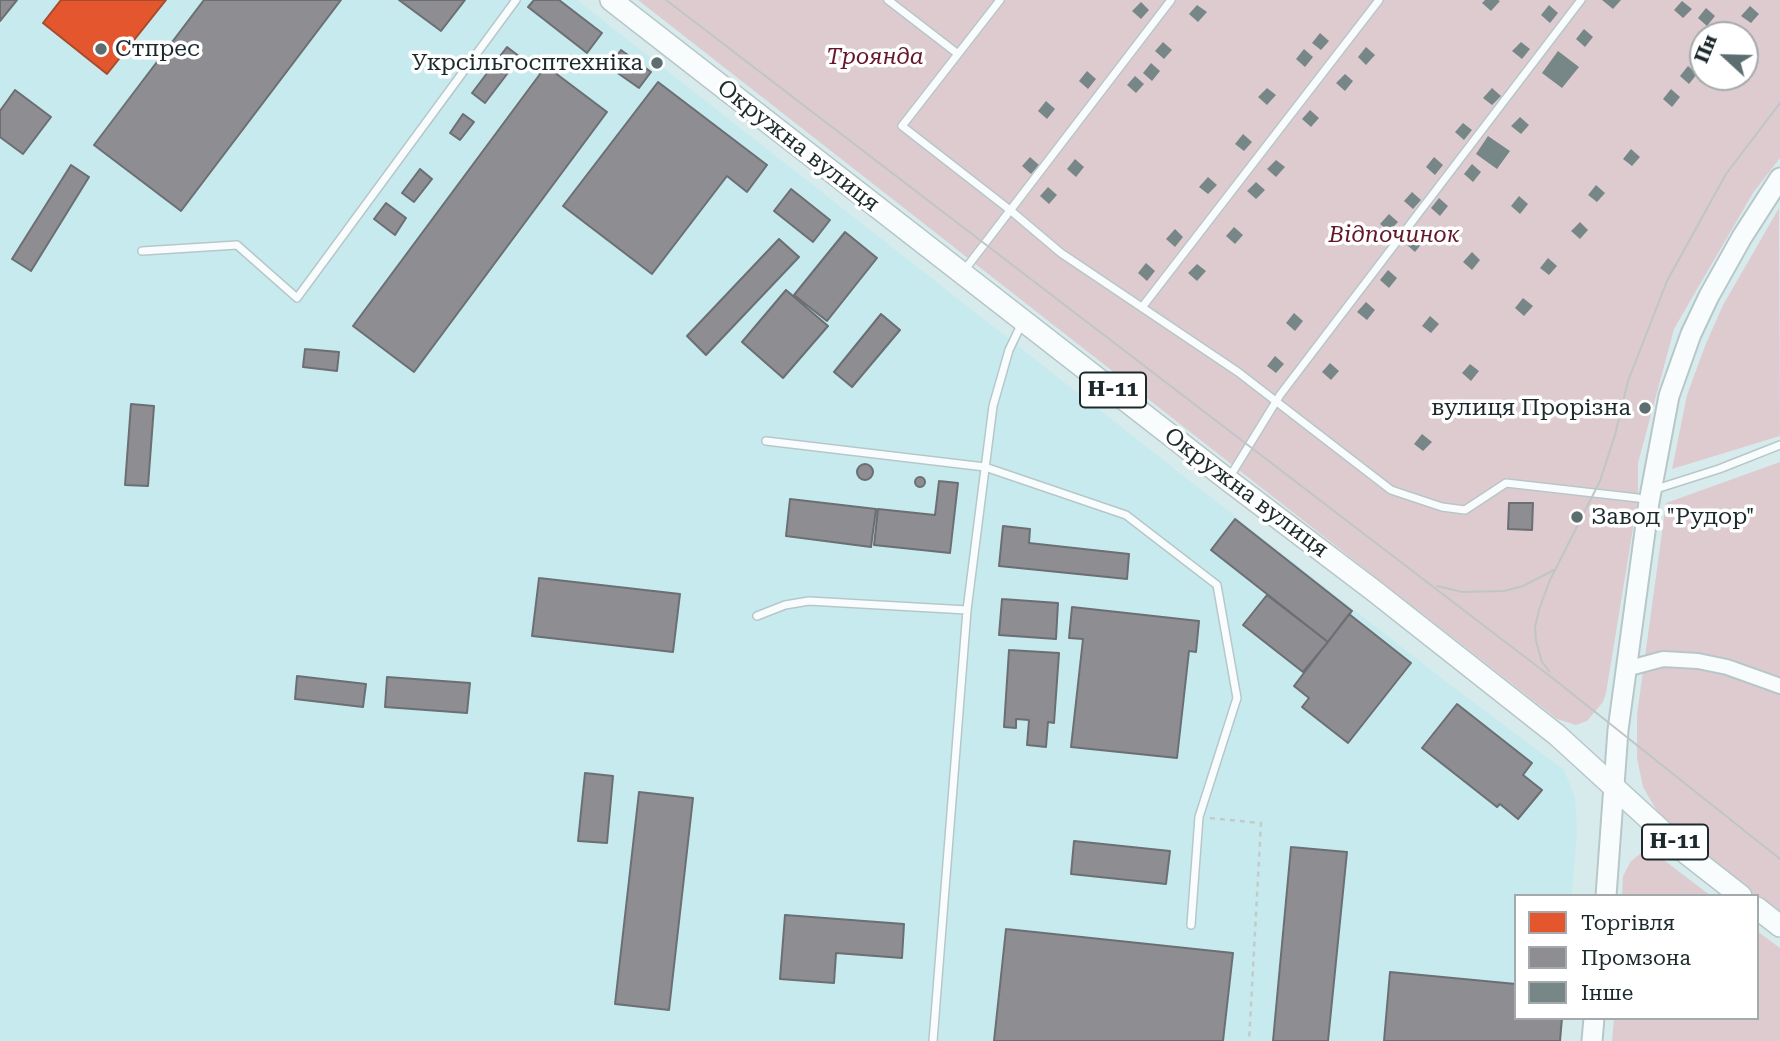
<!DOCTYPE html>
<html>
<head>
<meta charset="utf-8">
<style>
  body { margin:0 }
  #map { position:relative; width:1780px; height:1041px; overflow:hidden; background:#d7ebed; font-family:"Roboto Serif",serif }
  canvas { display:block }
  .legend { position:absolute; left:1514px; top:894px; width:245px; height:126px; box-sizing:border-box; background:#fff; border:2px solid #a4aaab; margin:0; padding:9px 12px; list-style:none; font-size:21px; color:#1c2a2c }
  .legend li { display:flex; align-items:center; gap:14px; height:35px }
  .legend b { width:35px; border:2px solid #a4aaab }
  .north { position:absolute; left:1689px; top:21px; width:70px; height:70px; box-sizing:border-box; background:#fff; border:2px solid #a4aaab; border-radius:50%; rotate:292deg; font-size:19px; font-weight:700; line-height:28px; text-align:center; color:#1c2a2c }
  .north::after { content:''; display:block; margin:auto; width:24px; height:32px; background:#5d6e70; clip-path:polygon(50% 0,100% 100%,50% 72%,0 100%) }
</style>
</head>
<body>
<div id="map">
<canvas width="1780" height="1041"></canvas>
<ul class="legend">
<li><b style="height:19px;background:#e4572e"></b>Торгівля</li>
<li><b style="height:19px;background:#8d8d92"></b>Промзона</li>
<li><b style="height:19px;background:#778788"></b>Інше</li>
</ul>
<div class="north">Пн</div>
</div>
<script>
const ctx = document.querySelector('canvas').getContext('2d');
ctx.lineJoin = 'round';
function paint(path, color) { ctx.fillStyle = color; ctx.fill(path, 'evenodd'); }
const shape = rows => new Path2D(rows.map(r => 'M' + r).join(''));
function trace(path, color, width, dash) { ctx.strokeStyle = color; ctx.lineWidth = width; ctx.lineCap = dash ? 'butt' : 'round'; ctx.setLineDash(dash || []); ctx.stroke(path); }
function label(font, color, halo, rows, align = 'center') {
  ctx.font = font + ' "Roboto Serif",serif'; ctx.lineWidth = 7; ctx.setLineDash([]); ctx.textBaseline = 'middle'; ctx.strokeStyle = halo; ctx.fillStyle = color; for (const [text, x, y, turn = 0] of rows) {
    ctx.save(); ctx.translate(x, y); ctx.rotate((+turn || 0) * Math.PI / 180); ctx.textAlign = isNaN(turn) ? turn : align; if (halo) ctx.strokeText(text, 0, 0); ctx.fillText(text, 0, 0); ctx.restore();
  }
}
const built = shape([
  [0,0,577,0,1440,677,1564,770,1575,797,1577,830,1572,896,1516,896,1516,1018,1562,1018,1560,1041,0,1041]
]);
const green = shape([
  [638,0,1780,0,1780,158,1753,193,1674,329,1638,463,1638,498,1606,693,1603,702,1587,721,1576,725,1557,719],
  [1703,35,1745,35,1745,77,1703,77],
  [1779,208,1780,436,1672,469,1687,395,1705,346,1723,305],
  [1780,462,1780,915,1673,830,1657,811,1643,787,1637,758,1637,715,1666,503],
  [1649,851,1660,857,1711,896,1622,896,1623,876,1631,861,1640,854],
  [1757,931,1780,948,1780,1041,1612,1041,1614,1018,1757,1018]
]);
const shops = shape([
  [61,0,166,0,107,74,43,23,61,0]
]);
const industry = shape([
  [0,0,17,0,0,21,0,0],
  [204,0,341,0,181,211,94,145,204,0],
  [399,0,465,0,441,31,399,0],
  [534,0,559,0,602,33,587,53,528,7,534,0],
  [507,47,520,57,485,103,472,93,507,47],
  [621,50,651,72,639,88,609,67,621,50],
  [546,66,607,112,414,372,353,326,546,66],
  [658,82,767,165,747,192,727,176,652,274,563,206,658,82],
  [15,90,51,117,23,154,0,137,0,111,15,90],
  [463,114,474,122,460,140,450,133,463,114],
  [71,165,89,177,31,271,12,259,71,165],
  [420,169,432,179,414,202,402,193,420,169],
  [791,189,830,220,813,242,774,211,791,189],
  [386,203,406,218,395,235,374,219,386,203],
  [845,232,877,258,827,321,794,295,845,232],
  [779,239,799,257,706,355,687,336,779,239],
  [786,290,828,326,783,378,742,342,786,290],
  [881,314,900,330,852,387,834,372,881,314],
  [305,349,339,352,337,371,303,367,305,349],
  [131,404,154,406,148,486,125,485,131,404],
  '857 472a8 8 0 1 1 16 0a8 8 0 1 1-16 0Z',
  '915 482a5 5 0 1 1 10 0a5 5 0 1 1-10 0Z',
  [939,481,958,483,950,553,874,545,878,509,935,515,939,481],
  [790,499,876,509,871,547,786,536,790,499],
  [1509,503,1533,503,1532,530,1508,529,1509,503],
  [1235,519,1352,611,1328,642,1211,550,1235,519],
  [1003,526,1030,529,1029,543,1129,554,1127,579,999,566,1003,526],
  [539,578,680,594,673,652,532,636,539,578],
  [1267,595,1328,642,1303,672,1243,625,1267,595],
  [1002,599,1058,603,1056,639,999,635,1002,599],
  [1072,607,1199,621,1196,652,1189,651,1177,758,1071,747,1083,639,1069,638,1072,607],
  [1349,614,1411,663,1348,743,1302,707,1309,698,1294,686,1349,614],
  [1009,650,1059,653,1054,723,1048,722,1046,747,1027,745,1029,720,1016,719,1016,728,1004,727,1009,650],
  [297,676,366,684,363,707,295,699,297,676],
  [387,677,470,683,467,713,385,707,387,677],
  [1457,704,1532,763,1523,775,1542,790,1518,819,1500,804,1497,807,1422,748,1457,704],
  [585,773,613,776,607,843,578,841,585,773],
  [639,792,693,798,669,1010,615,1004,639,792],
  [1074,841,1170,851,1166,884,1071,874,1074,841],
  [1291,847,1347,852,1328,1041,1273,1041,1291,847],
  [785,915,904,924,902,958,836,953,834,983,780,979,785,915],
  [1006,929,1233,953,1223,1041,994,1041,1006,929],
  [1390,972,1516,984,1516,1018,1562,1018,1560,1041,1384,1041,1390,972]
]);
const building = shape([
  [1485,0,1498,0,1500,1,1491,11,1482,3],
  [1602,0,1621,0,1613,9],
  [1682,1,1692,9,1683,18,1674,10],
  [1141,2,1149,10,1141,19,1132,11],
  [1197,5,1207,12,1198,22,1189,14],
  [1549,5,1558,13,1550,23,1541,15],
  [1750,6,1759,14,1751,23,1741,16],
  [1706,8,1715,16,1707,26,1698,18],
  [1584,29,1593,37,1585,47,1576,39],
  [1320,33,1329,41,1321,50,1312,43],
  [1163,42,1172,50,1164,59,1155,51],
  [1521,42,1530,49,1522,59,1512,51],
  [1366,47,1375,55,1366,65,1358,57],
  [1304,49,1313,57,1305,67,1296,59],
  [1558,51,1579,67,1562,88,1542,73],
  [1151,63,1160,71,1152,81,1143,73],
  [1688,66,1697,74,1689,84,1680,76],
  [1087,71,1096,79,1088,89,1079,81],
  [1345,74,1353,81,1345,91,1336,83],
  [1135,76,1144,84,1136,93,1127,85],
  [1267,88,1276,95,1267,105,1258,97],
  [1492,88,1501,96,1492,105,1483,98],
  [1671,89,1680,97,1672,107,1663,99],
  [1046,101,1055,109,1047,119,1038,111],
  [1310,110,1319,118,1311,127,1302,119],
  [1520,117,1529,125,1521,134,1511,126],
  [1463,123,1472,130,1464,140,1455,132],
  [1243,134,1252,142,1244,151,1235,144],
  [1488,136,1510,151,1497,169,1476,154],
  [1631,149,1640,157,1632,166,1623,159],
  [1030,157,1039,165,1031,174,1022,166],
  [1434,157,1443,165,1435,175,1426,167],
  [1075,159,1084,167,1076,177,1067,169],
  [1276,160,1285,167,1276,177,1267,169],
  [1472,164,1481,172,1473,182,1464,174],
  [1208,177,1217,185,1208,194,1199,187],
  [1256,182,1265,190,1256,199,1247,191],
  [1596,185,1605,193,1597,202,1588,195],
  [1048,187,1057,195,1049,204,1040,196],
  [1412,192,1421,200,1413,209,1404,201],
  [1519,196,1528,204,1520,214,1511,206],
  [1439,198,1448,206,1440,216,1431,208],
  [1389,214,1398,222,1389,231,1380,224],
  [1580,222,1588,230,1580,239,1571,231],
  [1234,227,1243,235,1235,244,1226,236],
  [1175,229,1183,237,1175,247,1166,239],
  [1414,235,1423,242,1415,252,1406,244],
  [1472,252,1480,260,1472,270,1463,262],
  [1548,258,1557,266,1549,275,1540,268],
  [1146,263,1155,271,1147,281,1138,273],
  [1197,264,1206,271,1197,281,1188,273],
  [1388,270,1397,278,1389,288,1380,280],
  [1523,298,1533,306,1524,316,1515,308],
  [1366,302,1375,310,1367,320,1357,312],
  [1294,313,1303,321,1295,331,1286,323],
  [1430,316,1439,324,1431,333,1422,326],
  [1275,356,1284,364,1276,373,1267,366],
  [1330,363,1339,371,1331,380,1322,372],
  [1470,364,1479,371,1471,381,1462,373],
  [1422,434,1432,442,1423,451,1414,444]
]);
const path = shape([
  [1210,818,1261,823,1249,1041]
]);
const lane = shape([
  [888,0,958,54],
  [1000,0,902,126,1010,210,1061,253,1238,372,1391,490,1442,507,1465,510,1506,483,1638,498,1648,501],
  [142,251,237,245,297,298,516,0],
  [963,272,1171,0],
  [1143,306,1379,0],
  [766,441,985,467,1126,515,1217,585,1237,698,1199,817,1191,925],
  [1229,478,1280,395,1581,0],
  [1656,489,1719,469,1780,445],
  [757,616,785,605,809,601,967,610,993,406,1009,350,1022,323],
  [933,1041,967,610]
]);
const street = shape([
  [1626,669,1663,659,1698,661,1727,667,1780,686]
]);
const secondary = shape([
  [1606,896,1618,730,1649,502,1669,396,1691,334,1709,296,1742,237,1780,178],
  [1592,1041,1594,1018]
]);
const primary = shape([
  [611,0,1228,480,1373,590,1557,735,1686,853,1741,896],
  [1757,908,1780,926]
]);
const tram = shape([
  [666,0,1555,680,1780,859],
  [1437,586,1462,592,1504,591,1523,586,1554,570],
  [1549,671,1542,662,1536,641,1535,627,1539,610,1549,582,1600,481,1615,435,1628,381,1667,281,1726,174,1780,103]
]);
const markers = [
  [101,49,7,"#5d6e70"],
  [657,63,7,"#5d6e70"],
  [1645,408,7,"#5d6e70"],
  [1577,517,7,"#5d6e70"]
];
const shields = [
  [1113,390,66],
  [1675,842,66]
];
const shieldNames = [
  ["Н-11",1113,390],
  ["Н-11",1675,842]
];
const poiNames = [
  ["Стпрес",115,49],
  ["Укрсільгосптехніка",643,63,"right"],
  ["вулиця Прорізна",1631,408,"right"],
  ["Завод \"Рудор\"",1591,517]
];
const parkNames = [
  ["Троянда",875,57],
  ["Відпочинок",1394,235]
];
const streetNames = [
  ["Окружна вулиця",798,146,38],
  ["Окружна вулиця",1246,493,37]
];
paint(built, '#c7eaee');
paint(green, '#decbcf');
paint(shops, '#e4572e');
trace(shops, '#a84a2d', 2);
paint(industry, '#8d8d92');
trace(industry, '#6b6f73', 2);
paint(building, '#778788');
trace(lane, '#b7c7c9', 10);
trace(street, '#b7c7c9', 18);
trace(secondary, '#b7c7c9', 23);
trace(primary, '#b7c7c9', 24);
trace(path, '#c3caca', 2.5, [5, 5]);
trace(lane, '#f9fcfc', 7);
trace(street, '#f9fcfc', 14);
trace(secondary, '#f9fcfc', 19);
trace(primary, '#f9fcfc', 21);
trace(tram, '#c0c6c6', 2);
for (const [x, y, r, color] of markers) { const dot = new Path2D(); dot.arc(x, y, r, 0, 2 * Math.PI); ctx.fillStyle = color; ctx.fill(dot); trace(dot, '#fff', 2.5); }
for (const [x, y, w] of shields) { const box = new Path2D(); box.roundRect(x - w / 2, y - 17.5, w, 35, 5); ctx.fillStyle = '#fff'; ctx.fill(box); trace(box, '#1c2a2c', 2); }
label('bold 21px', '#1c2a2c', null, shieldNames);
label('23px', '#1c2a2c', '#fff', poiNames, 'left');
label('italic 23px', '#64172b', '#fff', parkNames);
label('23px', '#1c2a2c', '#fff', streetNames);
</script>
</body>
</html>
